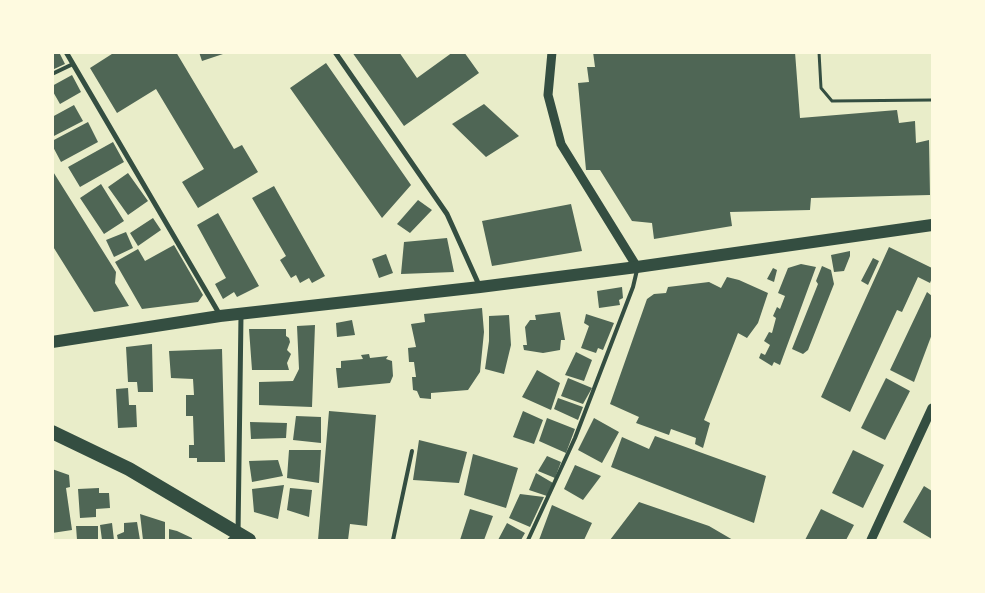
<!DOCTYPE html>
<html>
<head>
<meta charset="utf-8">
<style>
  body { margin:0 }
  #map { position:relative; width:985px; height:593px; overflow:hidden; background:#e9edc9; font-family:"Titillium Web",sans-serif }
  canvas { display:block }
  .frame { position:absolute; inset:0; border:54px solid #fefae0; pointer-events:none }
</style>
</head>
<body>
<div id="map">
<canvas width="985" height="593"></canvas>
<div class="frame"></div>
</div>
<script>
const ctx = document.querySelector('canvas').getContext('2d');
ctx.lineJoin = 'round';
function paint(path, color) { ctx.fillStyle = color; ctx.fill(path, 'evenodd'); }
const shape = rows => new Path2D(rows.map(r => 'M' + r).join(''));
function trace(path, color, width, dash) { ctx.strokeStyle = color; ctx.lineWidth = width; ctx.lineCap = dash ? 'butt' : 'round'; ctx.setLineDash(dash || []); ctx.stroke(path); }
const building = shape([
  [59,52,65,64,52,70,52,55],
  [115,52,176,52,234,149,242,145,258,172,198,208,182,182,204,169,156,89,117,113,90,68],
  [199,52,226,52,226,53,202,61],
  [352,52,399,52,417,78,453,52,464,52,479,73,404,126],
  [593,52,795,52,800,118,897,110,899,123,915,121,916,143,929,140,930,195,811,198,810,210,730,212,732,226,654,239,652,223,632,221,600,170,586,170,578,83,589,82,587,67,595,67],
  [326,63,411,185,382,218,290,88],
  [72,75,81,92,60,104,52,90,52,86],
  [484,104,519,136,486,157,452,124],
  [74,105,83,121,52,137,52,117],
  [88,122,98,142,61,162,52,145,52,141],
  [113,142,124,162,80,187,68,167],
  [52,170,116,272,115,283,129,306,94,312,52,245],
  [128,173,148,201,128,215,108,187],
  [101,184,124,221,104,234,80,198],
  [274,186,325,276,312,283,309,278,300,283,296,275,291,278,280,260,286,256,252,198],
  [418,200,432,210,410,233,397,224],
  [571,204,582,251,492,266,482,221],
  [218,213,259,286,237,297,234,292,223,299,215,284,226,278,197,225],
  [153,218,161,230,138,246,130,233],
  [126,232,133,248,114,257,106,240],
  [447,238,454,272,401,274,404,242],
  [174,245,203,295,198,302,142,309,115,262,138,249,145,261],
  [889,247,932,268,932,278,930,283,918,277,902,312,897,310,850,412,821,397],
  [850,251,850,256,844,271,834,272,831,255],
  [386,254,393,273,379,278,372,259],
  [873,258,879,261,868,285,861,281],
  [801,264,816,267,780,365,774,362,772,366,759,358,761,353,765,355,770,345,764,341,769,332,772,333,776,318,773,316,777,307,780,309,785,296,778,293,788,268],
  [822,266,831,270,834,284,808,350,803,354,792,349,818,284,816,281],
  [773,268,777,270,774,282,767,279],
  [727,277,739,280,768,293,758,323,747,338,738,333,704,420,710,423,703,448,695,444,696,438,671,429,669,435,636,423,639,417,610,404,647,299,654,294,666,293,668,287,709,282,721,288],
  [622,287,623,298,619,300,620,305,599,308,597,291],
  [927,292,932,296,932,334,914,382,890,370],
  [482,308,484,332,480,372,468,390,431,393,431,399,420,398,417,391,413,390,412,377,416,377,414,362,409,362,408,348,416,347,411,324,425,322,424,314],
  [560,312,565,340,561,340,560,350,543,353,524,350,523,345,527,345,525,327,530,320,536,320,535,315],
  [586,314,614,323,603,350,598,348,596,353,581,348,589,326,584,323],
  [509,315,511,345,504,374,485,369,489,341,489,316],
  [352,320,355,335,337,337,336,323],
  [315,325,312,407,259,405,259,382,293,381,299,369,297,326],
  [249,329,286,329,286,336,289,338,290,342,287,350,291,354,287,363,289,370,252,370],
  [152,344,153,392,138,392,137,382,128,382,126,347],
  [222,349,225,462,197,462,197,458,189,458,189,445,194,445,193,416,186,416,186,395,194,395,193,379,171,378,169,351],
  [576,352,592,360,584,381,565,375],
  [369,354,370,358,388,356,386,359,392,361,393,376,390,383,338,388,336,368,341,368,341,361,363,359,361,355],
  [537,370,560,383,551,410,522,397],
  [568,378,592,388,583,404,561,396],
  [886,378,910,391,885,440,861,428],
  [128,388,129,405,136,405,137,427,118,428,116,389],
  [558,398,583,407,578,420,554,409],
  [329,411,376,415,367,526,350,524,348,540,318,540],
  [523,411,543,420,534,444,513,437],
  [296,416,321,417,321,443,293,440],
  [547,418,575,429,566,453,539,441],
  [594,418,619,432,602,463,578,450],
  [250,422,287,423,286,438,251,439],
  [655,436,766,476,754,523,611,467,622,437,649,449],
  [419,440,467,452,459,483,413,480],
  [289,450,321,450,319,483,287,478],
  [853,450,884,465,863,508,832,493],
  [473,454,518,468,506,508,464,495],
  [547,456,561,462,555,478,538,471],
  [278,460,283,476,252,482,249,461],
  [575,465,601,476,583,500,564,489],
  [52,469,69,475,70,487,66,488,72,530,52,533],
  [536,473,553,483,547,496,529,490],
  [284,485,278,519,254,512,252,489],
  [924,486,932,491,932,539,903,522],
  [99,488,99,493,109,493,110,508,96,509,96,517,80,518,78,489],
  [290,488,312,490,309,517,287,510],
  [520,494,544,497,530,527,509,518],
  [639,502,709,526,733,540,610,540],
  [552,505,592,523,584,540,539,540],
  [470,509,493,516,484,540,460,540],
  [821,509,854,525,846,540,805,540],
  [140,514,165,522,165,540,143,540],
  [137,522,140,540,118,540,117,535,124,532,124,523],
  [112,523,114,540,102,540,100,525],
  [507,523,525,533,521,540,498,540],
  [76,526,98,526,98,540,77,540],
  [169,529,177,531,192,538,192,540,169,540]
]);
const path = shape([
  [819,52,821,88,832,101,932,100]
]);
const service = shape([
  [52,74,73,64],
  [393,540,412,451],
  [528,540,575,438,633,287,637,270]
]);
const minor = shape([
  [66,52,220,315],
  [335,52,447,214,479,285],
  [230,540,238,534,241,315]
]);
const tertiary = shape([
  [552,52,548,95,561,144,637,267],
  [871,540,932,408]
]);
const primary = shape([
  [52,342,220,316,480,287,637,267,932,225]
]);
const trunk = shape([
  [52,432,129,469,249,540]
]);
paint(building, '#4f6655');
trace(path, '#344e41', 3);
trace(service, '#344e41', 4);
trace(minor, '#344e41', 5);
trace(tertiary, '#344e41', 9);
trace(primary, '#344e41', 12);
trace(trunk, '#344e41', 14);
</script>
</body>
</html>
